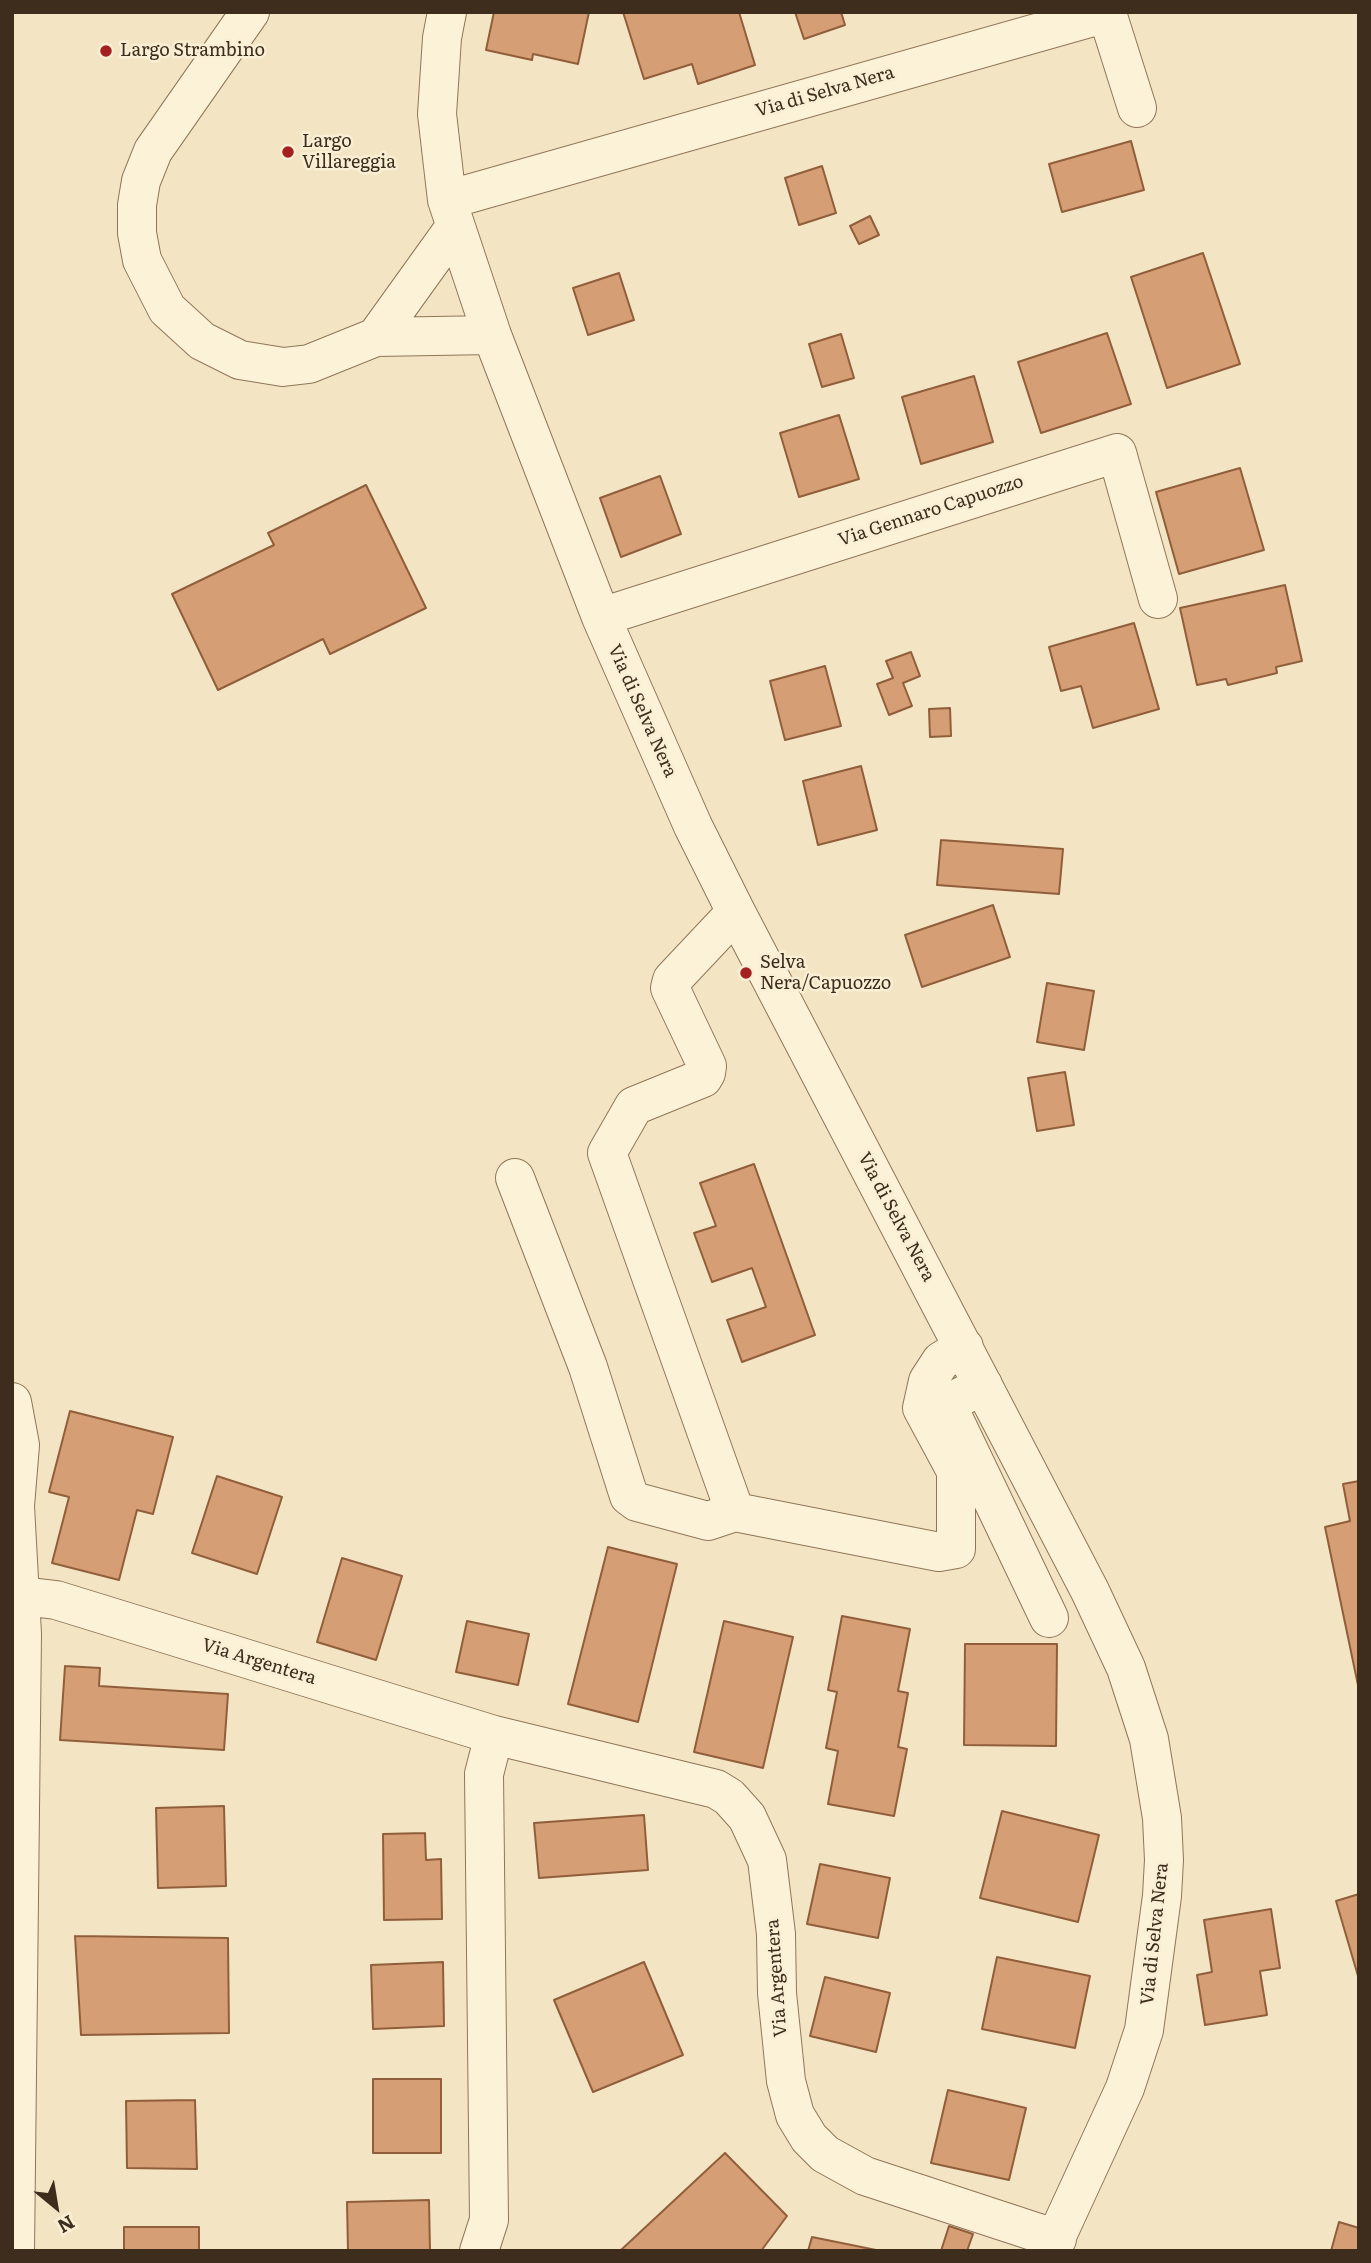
<!DOCTYPE html>
<html>
<head>
<meta charset="utf-8">
<style>
  body { margin:0 }
  #map { position:relative; width:1371px; height:2263px; overflow:hidden; background:#f3e5c3; font-family:Literata,serif }
  canvas { display:block }
  .frame { position:absolute; inset:0; border:14px solid #3e2d1d; pointer-events:none }
  .north { position:absolute; left:21px; top:2172px; width:70px; height:70px; -webkit-text-stroke:5px #f9efd4; paint-order:stroke; rotate:150deg; font-size:19px; font-weight:700; line-height:28px; text-align:center; color:#3e2d1d }
  .north::after { content:''; display:block; margin:auto; width:24px; height:32px; background:#3e2d1d; clip-path:polygon(50% 0,100% 100%,50% 72%,0 100%) }
</style>
</head>
<body>
<div id="map">
<canvas width="1371" height="2263"></canvas>
<div class="frame"></div>
<div class="north">N</div>
</div>
<script>
const ctx = document.querySelector('canvas').getContext('2d');
ctx.lineJoin = 'round';
function paint(path, color) { ctx.fillStyle = color; ctx.fill(path, 'evenodd'); }
const shape = rows => new Path2D(rows.map(r => 'M' + r).join(''));
function trace(path, color, width, dash) { ctx.strokeStyle = color; ctx.lineWidth = width; ctx.lineCap = dash ? 'butt' : 'round'; ctx.setLineDash(dash || []); ctx.stroke(path); }
function label(font, color, halo, rows, align = 'center') {
  ctx.font = font + ' Literata,serif'; ctx.lineWidth = 5; ctx.setLineDash([]); ctx.textBaseline = 'middle'; ctx.strokeStyle = halo; ctx.fillStyle = color; for (const [text, x, y, turn = 0] of rows) {
    ctx.save(); ctx.translate(x, y); ctx.rotate((+turn || 0) * Math.PI / 180); ctx.textAlign = isNaN(turn) ? turn : align; if (halo) ctx.strokeText(text, 0, 0); ctx.fillText(text, 0, 0); ctx.restore();
  }
}
const building = shape([
  [494,12,589,12,578,64,533,54,532,60,486,50,494,12],
  [623,12,739,12,755,65,698,84,692,64,644,79,623,12],
  [795,12,841,12,845,25,804,39,795,12],
  [1131,141,1144,190,1062,212,1049,164,1131,141],
  [822,166,836,213,799,225,785,178,822,166],
  [870,216,879,235,859,244,850,226,870,216],
  [1203,253,1240,364,1167,388,1131,277,1203,253],
  [619,273,634,320,588,335,573,288,619,273],
  [1107,333,1131,404,1041,433,1018,362,1107,333],
  [841,334,854,378,822,387,809,344,841,334],
  [974,376,993,442,921,464,902,397,974,376],
  [839,415,859,479,799,497,780,433,839,415],
  [1240,468,1264,550,1179,574,1156,492,1240,468],
  [660,476,681,534,621,557,600,498,660,476],
  [366,485,426,608,330,654,323,639,218,690,172,594,274,545,268,533,366,485],
  [1285,585,1302,661,1276,667,1277,673,1228,685,1226,679,1197,685,1180,608,1285,585],
  [1134,623,1159,709,1093,728,1081,686,1061,691,1049,647,1134,623],
  [911,652,920,676,903,683,912,706,889,715,877,684,893,678,886,661,911,652],
  [825,666,841,726,785,740,770,681,825,666],
  [950,708,951,736,930,737,929,709,950,708],
  [861,766,877,830,818,845,803,781,861,766],
  [941,840,1063,849,1059,894,937,885,941,840],
  [993,905,1010,957,922,987,905,935,993,905],
  [1047,983,1094,991,1084,1050,1037,1042,1047,983],
  [1065,1072,1074,1125,1037,1131,1028,1078,1065,1072],
  [754,1164,815,1335,742,1362,727,1320,766,1307,752,1268,712,1282,694,1233,716,1226,700,1183,754,1164],
  [70,1411,173,1437,153,1514,137,1510,119,1580,52,1563,69,1497,49,1492,70,1411],
  [217,1476,282,1497,257,1574,192,1553,217,1476],
  [1359,1481,1359,1690,1325,1527,1350,1521,1343,1484,1359,1481],
  [608,1547,677,1564,638,1722,568,1704,608,1547],
  [342,1558,402,1576,376,1660,317,1642,342,1558],
  [842,1616,910,1629,898,1691,908,1693,898,1747,907,1749,894,1816,828,1804,838,1751,826,1748,837,1692,828,1690,842,1616],
  [467,1621,529,1634,518,1685,456,1672,467,1621],
  [724,1621,793,1637,763,1768,694,1752,724,1621],
  [965,1644,1057,1644,1056,1746,964,1745,965,1644],
  [65,1666,100,1668,99,1686,228,1694,224,1750,60,1740,65,1666],
  [224,1806,226,1886,158,1888,156,1808,224,1806],
  [1002,1811,1099,1835,1078,1922,980,1898,1002,1811],
  [644,1815,648,1870,539,1878,534,1823,644,1815],
  [425,1833,426,1860,441,1859,442,1919,384,1920,383,1834,425,1833],
  [820,1864,890,1878,878,1938,807,1924,820,1864],
  [1359,1894,1359,1976,1358,1976,1336,1901,1359,1894],
  [1271,1909,1280,1968,1260,1971,1267,2015,1205,2025,1197,1975,1212,1972,1204,1920,1271,1909],
  [75,1936,228,1938,229,2033,81,2035,75,1936],
  [997,1957,1090,1976,1075,2048,982,2029,997,1957],
  [443,1962,444,2026,373,2029,371,1965,443,1962],
  [644,1962,683,2055,593,2092,554,2000,644,1962],
  [825,1977,890,1993,876,2052,810,2036,825,1977],
  [373,2079,441,2079,441,2153,373,2153,373,2079],
  [948,2090,1026,2108,1009,2180,931,2163,948,2090],
  [195,2100,197,2169,127,2168,126,2101,195,2100],
  [725,2153,787,2216,761,2251,621,2250,725,2153],
  [429,2200,430,2251,348,2251,347,2202,429,2200],
  [1339,2222,1359,2228,1359,2251,1331,2251,1339,2222],
  [949,2226,973,2234,967,2251,941,2251,949,2226],
  [124,2227,199,2227,199,2251,124,2251,124,2227],
  [812,2237,881,2251,808,2251,812,2237]
]);
const minor = shape([
  [250,12,153,151,141,181,137,205,137,233,142,260,167,309,202,341,240,360,283,367,309,364,376,337],
  [447,12,442,38,437,114,447,200,492,335,601,617,693,826,736,912,1090,1591,1126,1668,1149,1739,1162,1818,1164,1860,1162,1896,1144,2030,1125,2088,1050,2251],
  [447,200,1107,13,1137,108],
  [455,227,376,337,492,335],
  [601,617,1117,453,1158,599],
  [736,912,672,980,670,988,707,1066,706,1073,703,1078,634,1106,607,1153,735,1512,939,1552,956,1549,956,1471,922,1408,928,1381,941,1361,964,1347],
  [515,1178,588,1367,629,1496,637,1502,708,1521,735,1512],
  [983,1385,951,1402,950,1411,1049,1618],
  [12,1402,20,1445,15,1506,22,1634,15,2251],
  [22,1596,56,1600,494,1735,716,1789,729,1797,747,1817,767,1860,776,1934,777,1993,786,2081,795,2115,809,2138,825,2154,865,2176,1057,2239],
  [479,2251,489,2220,484,1774,494,1735]
]);
const markers = [
  [106,51,7,"#a52121"],
  [288,152,7,"#a52121"],
  [746,973,7,"#a52121"]
];
const poiNames = [
  ["Largo Strambino",120,51],
  ["Largo",302,142],
  ["Villareggia",302,163],
  ["Selva",760,963],
  ["Nera/Capuozzo",760,984]
];
const streetNames = [
  ["Via di Selva Nera",825,92,-16],
  ["Via Gennaro Capuozzo",931,511,-18],
  ["Via di Selva Nera",642,711,66],
  ["Via di Selva Nera",896,1217,62],
  ["Via Argentera",259,1662,17],
  ["Via di Selva Nera",1155,1934,-84],
  ["Via Argentera",777,1978,-94]
];
paint(building, '#d59e75');
trace(building, '#915e3b', 2);
trace(minor, '#8f7658', 40);
trace(minor, '#fcf2d8', 38);
for (const [x, y, r, color] of markers) { const dot = new Path2D(); dot.arc(x, y, r, 0, 2 * Math.PI); ctx.fillStyle = color; ctx.fill(dot); trace(dot, '#f9efd4', 2.5); }
label('18px', '#3e2d1d', '#f9efd4', poiNames, 'left');
label('18px', '#3e2d1d', '#f9efd4', streetNames);
</script>
</body>
</html>
